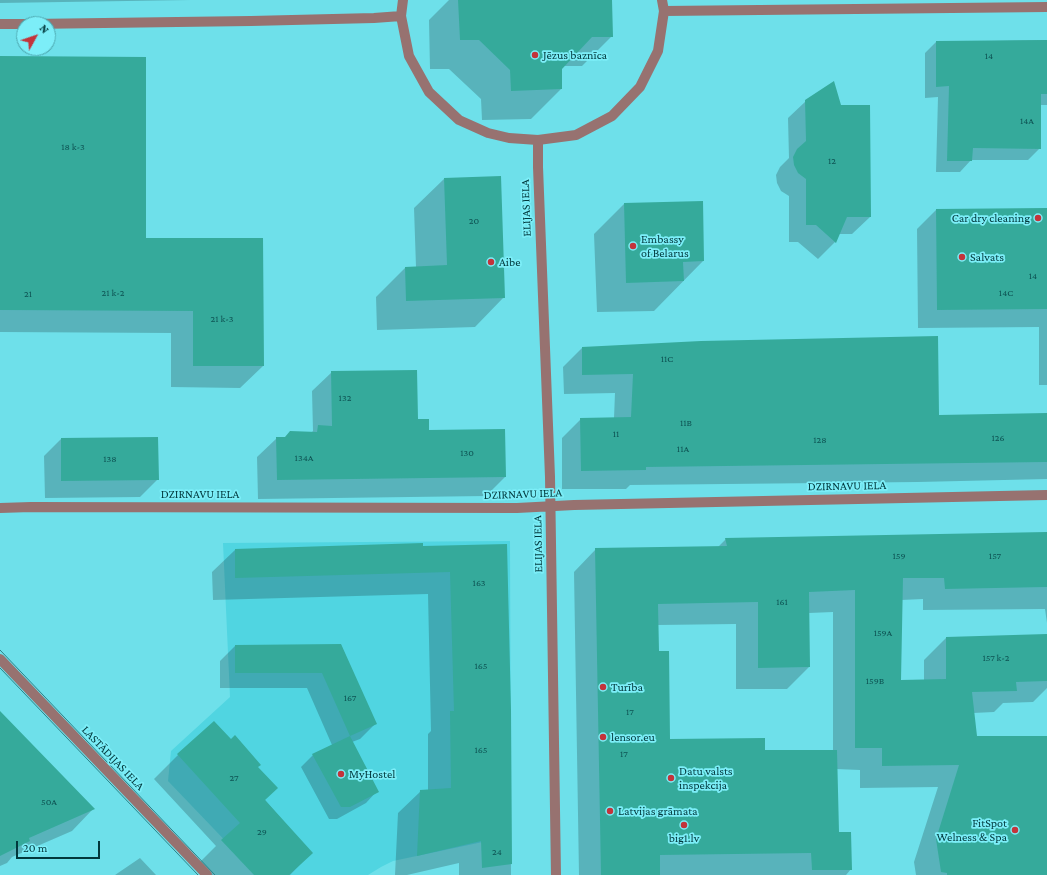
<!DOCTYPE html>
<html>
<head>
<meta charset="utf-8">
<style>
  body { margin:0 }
  #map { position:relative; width:1047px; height:875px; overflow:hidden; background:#6ee0ea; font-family:"Crimson Pro",serif }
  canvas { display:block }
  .north { position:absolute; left:16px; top:16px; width:40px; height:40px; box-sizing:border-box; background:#7ceef8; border:1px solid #4ba5ad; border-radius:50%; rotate:50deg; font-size:11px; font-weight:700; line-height:16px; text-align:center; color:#01383c }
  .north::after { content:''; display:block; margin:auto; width:14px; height:18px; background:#c3343b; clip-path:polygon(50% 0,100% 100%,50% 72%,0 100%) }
  .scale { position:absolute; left:16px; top:841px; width:84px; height:18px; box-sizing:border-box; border:2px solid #01383c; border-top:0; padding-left:5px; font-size:12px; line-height:14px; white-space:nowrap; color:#01383c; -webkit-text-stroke:3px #7ceef8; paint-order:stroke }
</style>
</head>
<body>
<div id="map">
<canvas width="1047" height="875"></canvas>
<div class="north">N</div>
<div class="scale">20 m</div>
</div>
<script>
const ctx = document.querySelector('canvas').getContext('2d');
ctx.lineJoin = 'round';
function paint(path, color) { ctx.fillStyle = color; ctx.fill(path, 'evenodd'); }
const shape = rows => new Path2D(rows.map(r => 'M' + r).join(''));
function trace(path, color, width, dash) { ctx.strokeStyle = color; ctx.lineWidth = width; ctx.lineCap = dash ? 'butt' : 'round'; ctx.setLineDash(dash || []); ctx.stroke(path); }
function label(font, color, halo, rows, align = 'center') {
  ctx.font = font + ' "Crimson Pro",serif'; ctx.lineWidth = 3.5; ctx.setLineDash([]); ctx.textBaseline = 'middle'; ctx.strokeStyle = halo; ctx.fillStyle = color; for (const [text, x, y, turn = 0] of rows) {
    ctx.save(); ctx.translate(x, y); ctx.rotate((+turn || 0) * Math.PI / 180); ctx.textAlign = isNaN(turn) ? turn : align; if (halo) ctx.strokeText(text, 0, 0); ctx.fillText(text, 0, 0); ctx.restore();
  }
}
const built = shape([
  [510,541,511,836,393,861,381,867,368,875,258,875,168,781,171,751,230,697,223,543]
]);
const shadow = shape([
  [0,0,191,0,0,3],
  [449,0,611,0,612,36,582,66,563,66,561,69,561,89,531,119,482,120,481,99,449,69,430,69,429,20],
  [1047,40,1047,105,1040,105,1040,148,1028,160,971,160,960,172,936,172,938,97,925,98,925,53,936,42],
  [0,57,145,239,263,366,240,388,171,387,171,333,0,332],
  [806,101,870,217,852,234,839,234,835,242,818,259,798,242,789,242,789,196,781,191,777,183,776,175,780,167,789,158,788,118],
  [444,179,504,297,475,327,377,330,376,297,405,268,416,267,414,208],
  [624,204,703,261,654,311,597,312,594,234],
  [1047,209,1047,385,1039,385,1039,327,918,328,917,229,936,210],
  [582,348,938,416,1047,414,1047,479,918,482,630,485,626,489,562,489,562,438,581,419,614,418,615,393,564,394,563,367],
  [332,372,417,420,428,431,505,477,486,496,258,499,257,457,277,438,285,438,311,433,313,431,312,391],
  [61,439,158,479,140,497,45,498,44,456],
  [1047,533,1047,623,1045,609,923,610,923,599,901,600,900,681,924,681,924,660,946,638,1047,635,1047,688,1033,702,1003,703,994,712,973,713,976,737,1047,737,1047,875,916,875,914,862,938,787,860,788,860,770,836,769,838,834,851,869,846,875,579,875,574,572,596,549,717,548,726,539],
  [833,612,833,751,764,751,669,740,658,652,658,625,736,624,736,689,787,689,809,667,809,613],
  [422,544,422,547,506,545,510,710,511,875,459,875,459,863,407,875,395,875,398,813,421,791,428,790,428,734,431,731,428,594,213,600,212,572,235,550],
  [341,645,375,724,360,739,352,742,377,791,366,803,337,819,329,819,301,767,313,755,332,745,307,688,220,688,220,661,235,646],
  [0,712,93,809,72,831,12,857,7,863,0,866],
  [231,740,257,767,265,800,311,853,290,875,207,875,197,865,216,846,154,779,178,755],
  [140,858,156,875,115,875]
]);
const building = shape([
  [458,0,612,0,613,37,592,37,562,69,562,89,511,91,510,70,479,40,460,40],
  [1047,40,1047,94,1041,94,1041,149,973,148,972,161,947,161,949,86,936,87,936,41],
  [0,56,146,57,146,238,263,238,264,366,193,366,193,311,0,310],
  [834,81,841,105,870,105,871,217,847,217,836,243,816,225,806,225,806,179,798,173,794,165,793,157,797,149,806,141,805,100],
  [501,176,505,298,406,301,405,267,447,265,444,178],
  [703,201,704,261,683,262,684,281,626,283,624,203],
  [1047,208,1047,309,937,310,936,209],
  [938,336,939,415,1047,413,1047,462,646,467,646,470,581,471,580,418,631,417,633,374,582,375,582,347,701,341],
  [417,370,418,419,429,419,429,430,505,429,506,477,277,480,276,437,285,437,290,431,317,432,318,425,332,426,331,371],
  [158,437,159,480,61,481,61,438],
  [1047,532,1047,587,945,589,944,578,903,578,901,680,946,679,946,637,1047,634,1047,681,1016,682,1017,691,972,692,977,736,1047,736,1047,875,947,875,947,873,941,872,936,839,959,765,882,766,882,748,855,748,855,590,809,592,810,667,758,668,758,602,658,604,659,651,669,651,670,739,765,738,765,750,837,750,839,832,851,832,852,870,812,870,811,853,660,855,660,875,601,875,595,548,727,546,725,538],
  [423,543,423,546,507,544,511,710,512,864,482,868,481,841,417,856,420,790,451,788,450,711,454,711,450,572,235,578,235,549],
  [341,644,377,724,350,736,322,673,235,673,235,645],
  [0,711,95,809,29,838,30,841,0,856],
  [214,721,231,739,235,735,261,765,258,767,278,788,265,800,313,853,289,875,254,875,221,840,240,823,177,754],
  [350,736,379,792,350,807,341,807,312,754]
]);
const minor = shape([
  [403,0,401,16,409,56,429,92,459,120,488,133,509,138,538,140,576,135,612,116,640,87,658,51,664,11,662,0],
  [664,11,1047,7],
  [0,24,24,24],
  [30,24,251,21,374,18,401,16],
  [538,140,538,167,550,477,556,875],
  [0,508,31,507,517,508,574,505,1047,495],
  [0,659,207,875]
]);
const tram = shape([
  [0,650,215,875],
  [0,668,198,875]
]);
const markers = [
  [535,55,4,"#c3343b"],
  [1038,218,4,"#c3343b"],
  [633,246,4,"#c3343b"],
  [962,257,4,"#c3343b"],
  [491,262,4,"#c3343b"],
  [603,687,4,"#c3343b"],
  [603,737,4,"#c3343b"],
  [341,774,4,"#c3343b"],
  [671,778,4,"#c3343b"],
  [610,811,4,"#c3343b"],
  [684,825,4,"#c3343b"],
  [1015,830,4,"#c3343b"]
];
const numberNames = [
  ["14",989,56],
  ["14A",1027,121],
  ["18 k-3",73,147],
  ["12",832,161],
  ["20",474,221],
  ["14",1033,276],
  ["21 k-2",113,293],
  ["14C",1006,293],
  ["21",28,294],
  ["21 k-3",222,319],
  ["11C",667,359],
  ["132",345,398],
  ["11B",686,423],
  ["11",616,434],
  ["126",998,438],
  ["128",820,440],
  ["11A",683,449],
  ["130",467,453],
  ["134A",304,458],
  ["138",110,459],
  ["159",899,556],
  ["157",995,556],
  ["163",479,583],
  ["161",782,602],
  ["159A",883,633],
  ["157 k-2",996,658],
  ["165",481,666],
  ["159B",875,681],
  ["167",350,698],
  ["17",630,712],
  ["165",481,750],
  ["17",624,754],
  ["27",234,778],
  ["50A",49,802],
  ["29",262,832],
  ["24",497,852]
];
const poiNames = [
  ["Jēzus baznīca",543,55],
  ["Car dry cleaning",1030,218,"right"],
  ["Embassy",641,239],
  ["of Belarus",641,253],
  ["Salvats",970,257],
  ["Aibe",499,262],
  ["Turība",611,687],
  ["lensor.eu",611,737],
  ["Datu valsts",679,771],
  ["inspekcija",679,785],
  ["MyHostel",349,774],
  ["Latvijas grāmata",618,811],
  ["FitSpot",1007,823,"right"],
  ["Welness & Spa",1007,837,"right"],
  ["big1.lv",684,838,"center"]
];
const streetNames = [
  ["ELIJAS IELA",526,208,-92],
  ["DZIRNAVU IELA",847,486,-1],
  ["DZIRNAVU IELA",200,494],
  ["DZIRNAVU IELA",523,494,-2],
  ["ELIJAS IELA",538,544,-91],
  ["LASTĀDIJAS IELA",113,758,46]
];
paint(built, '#50d5e1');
paint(shadow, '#0003');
paint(building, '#35aa9b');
trace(minor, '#977270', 10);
trace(tram, '#308087', 1);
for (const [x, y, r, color] of markers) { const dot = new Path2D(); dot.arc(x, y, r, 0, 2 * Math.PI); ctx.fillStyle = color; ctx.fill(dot); trace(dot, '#7ceef8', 1.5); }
label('10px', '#0e5454', null, numberNames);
label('12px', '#01383c', '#7ceef8', poiNames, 'left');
label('12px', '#01383c', '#7ceef8', streetNames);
</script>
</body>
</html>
